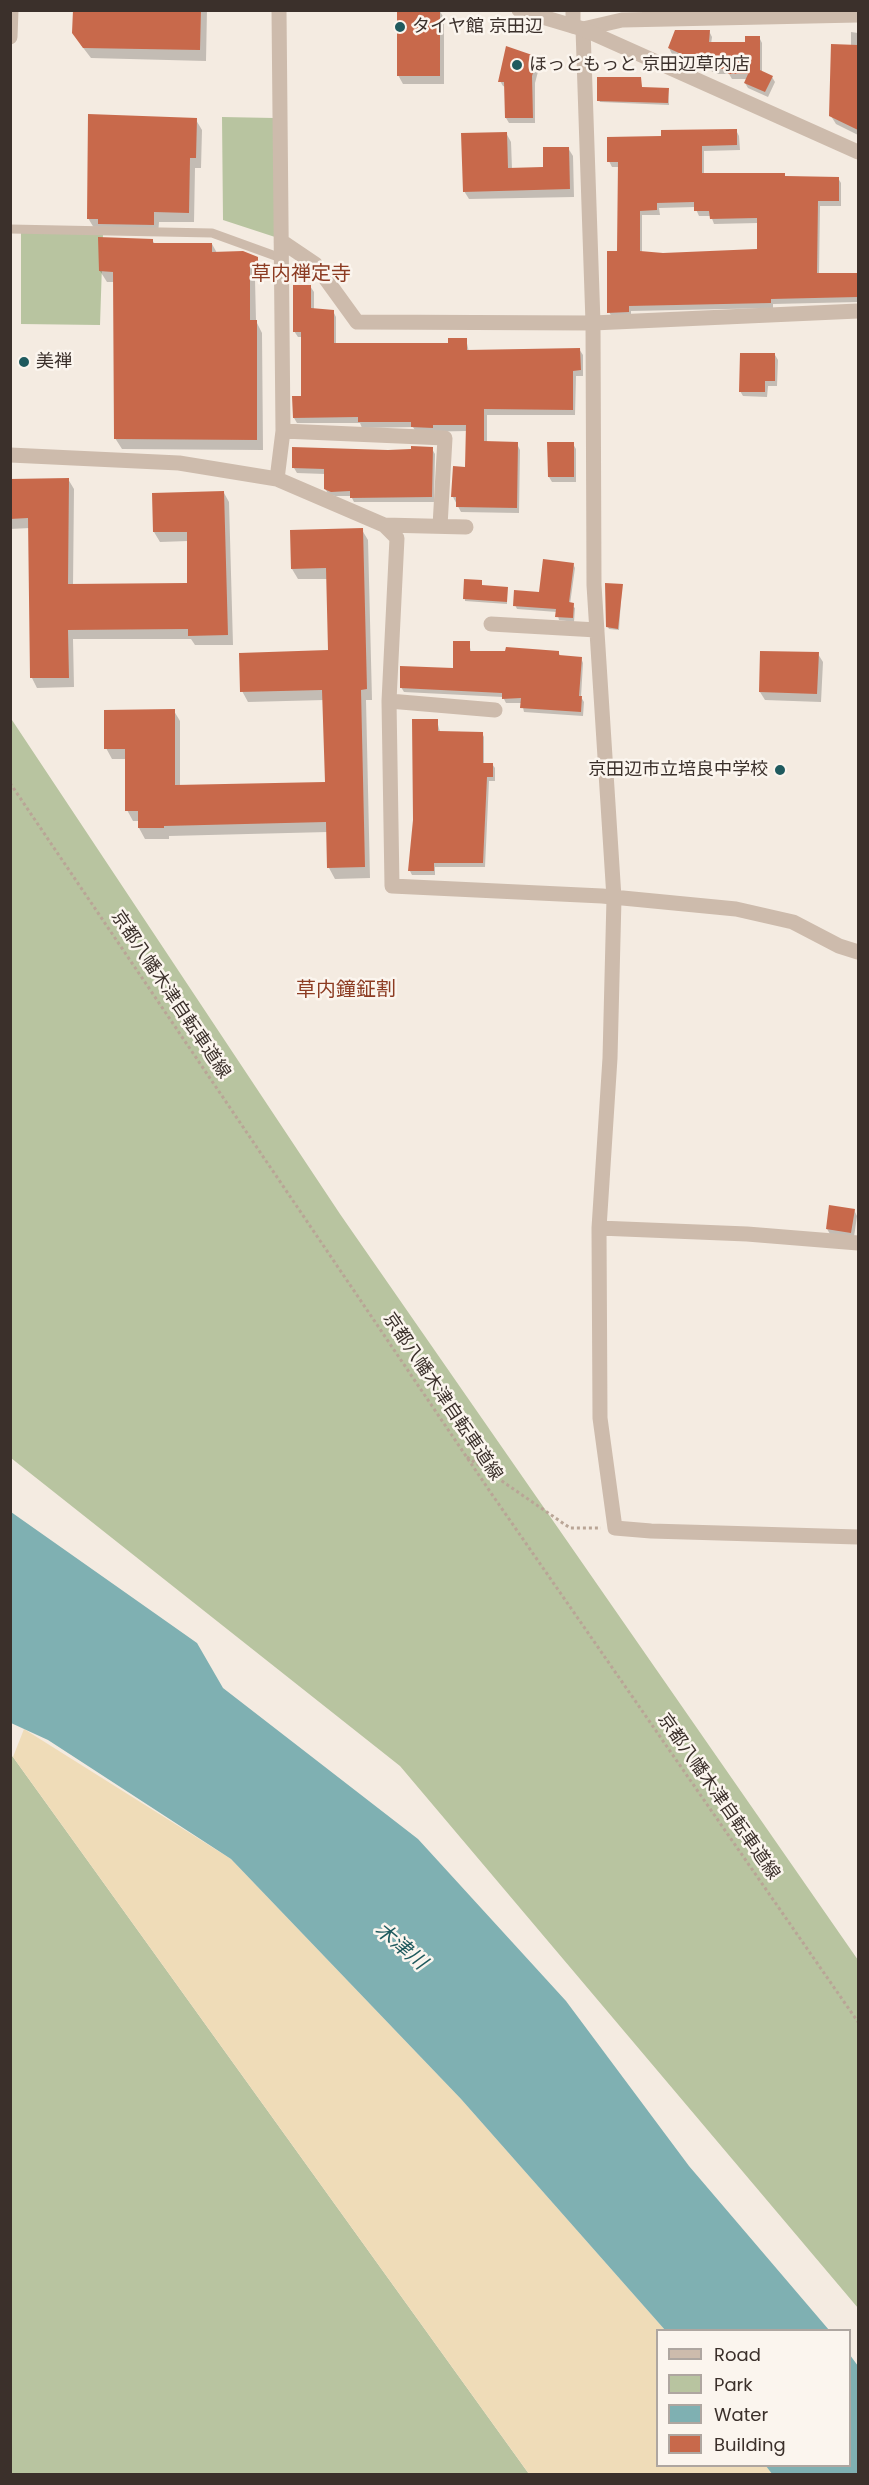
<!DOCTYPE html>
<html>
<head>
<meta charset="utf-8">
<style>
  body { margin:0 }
  #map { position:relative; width:869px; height:2485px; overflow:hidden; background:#f4ebe1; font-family:Poppins,sans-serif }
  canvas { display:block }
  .frame { position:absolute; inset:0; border:12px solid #3b302b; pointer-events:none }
  .legend { position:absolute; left:656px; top:2329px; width:195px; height:138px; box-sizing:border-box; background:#fbf5ee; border:2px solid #aea6a0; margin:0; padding:8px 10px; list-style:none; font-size:18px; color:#3b302b }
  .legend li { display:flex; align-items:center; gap:12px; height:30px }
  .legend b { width:30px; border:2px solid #aea6a0 }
</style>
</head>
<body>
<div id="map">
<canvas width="869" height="2485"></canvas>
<div class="frame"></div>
<ul class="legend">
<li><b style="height:8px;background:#cdbbac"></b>Road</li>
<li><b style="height:16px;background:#b8c4a0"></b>Park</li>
<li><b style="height:16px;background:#7fb0b2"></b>Water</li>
<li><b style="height:16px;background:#c8694b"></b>Building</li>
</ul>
</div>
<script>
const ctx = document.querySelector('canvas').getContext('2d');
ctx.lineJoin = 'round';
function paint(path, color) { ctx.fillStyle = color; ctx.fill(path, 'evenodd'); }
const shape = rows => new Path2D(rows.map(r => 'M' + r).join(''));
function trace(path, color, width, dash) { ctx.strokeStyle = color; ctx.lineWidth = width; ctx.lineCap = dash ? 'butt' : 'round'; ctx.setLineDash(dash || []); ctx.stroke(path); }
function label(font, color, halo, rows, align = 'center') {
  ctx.font = font + ' Poppins,"Noto Sans JP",sans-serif'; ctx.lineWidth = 5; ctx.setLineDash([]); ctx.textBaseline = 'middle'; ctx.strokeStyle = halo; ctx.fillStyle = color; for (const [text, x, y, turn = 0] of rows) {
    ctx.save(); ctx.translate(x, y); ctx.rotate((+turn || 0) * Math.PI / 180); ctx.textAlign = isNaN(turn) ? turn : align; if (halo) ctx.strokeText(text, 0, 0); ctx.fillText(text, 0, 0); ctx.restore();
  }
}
const green = shape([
  [222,117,274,118,275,237,223,220],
  [21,231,103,234,100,325,21,324],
  [10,717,340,1214,858,1960,858,2308,400,1766,11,1458],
  [10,1755,13,1757,529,2474,11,2474]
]);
const sand = shape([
  [24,1729,231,1859,461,2099,665,2330,658,2330,658,2466,766,2466,772,2474,529,2474,13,1757]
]);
const water = shape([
  [11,1512,197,1643,223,1688,418,1839,566,2001,689,2166,829,2330,665,2330,461,2099,231,1859,48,1740,11,1723],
  [850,2355,858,2366,858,2474,772,2474,766,2466,850,2466]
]);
const shadow = shape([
  [74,10,207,10,206,61,91,58,81,45],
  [439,10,444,18,444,84,403,84,398,75],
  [641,10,685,10,685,13,642,13],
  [709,31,712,37,711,44,746,44,759,37,762,43,762,73,772,77,775,82,768,97,748,88,745,83,747,79,732,79,729,74,718,74,672,54,669,48],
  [851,32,858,33,858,135,836,124,831,116,851,46],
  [537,58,540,64,535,83,535,123,509,123,506,118,506,87,503,86,500,81],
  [640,78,642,88,668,89,669,105,600,102,599,100],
  [196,120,202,130,201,168,195,168,194,222,159,222,158,235,94,228,88,218],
  [736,130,739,136,740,150,704,151,704,174,838,178,841,183,841,206,820,206,819,274,858,274,858,302,773,304,773,308,631,311,631,316,612,317,609,312,618,252,620,167,612,167,609,161,662,137],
  [695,207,699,216,711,216,714,224,758,223,759,250,663,254,642,253,642,215,660,215,659,208],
  [506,133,511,142,512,169,544,168,568,148,573,156,574,197,469,199,464,191],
  [152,240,155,244,212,244,217,253,257,258,263,270,263,279,255,279,256,321,262,333,263,450,122,449,115,438,115,282,107,282,100,271],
  [310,286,314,292,314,310,333,311,336,317,336,344,449,344,466,339,469,352,579,349,583,355,583,376,576,376,575,415,487,415,487,442,517,444,520,450,519,513,461,512,453,497,455,468,467,468,467,431,416,432,413,427,362,428,360,423,297,423,294,418,302,398,302,337,298,337,294,331],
  [775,355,778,360,777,386,768,386,767,397,743,396,740,391],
  [573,444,576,449,576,482,552,482,549,477],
  [432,449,435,454,434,502,354,502,351,496,335,496,328,494,325,488,325,474,297,473,294,468],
  [68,479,74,489,73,586,189,585,188,541,160,542,154,532,153,495,224,493,229,502,233,645,195,645,191,639,73,639,74,687,37,688,32,678,30,528,10,529,10,481],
  [362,530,368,540,372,700,366,700,370,878,335,879,329,868,328,832,169,836,169,839,145,839,139,828,139,821,133,821,127,810,126,759,112,759,106,748,174,711,180,721,180,787,326,784,324,700,248,702,242,691,329,652,328,579,298,579,292,569],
  [573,564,575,568,570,604,575,608,574,622,559,620,557,612,517,609,515,605,541,593],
  [465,581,481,582,482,586,507,588,507,604,465,601],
  [622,585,619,630,609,629,608,627],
  [469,643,471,652,558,652,561,657,581,658,583,663,581,697,584,702,583,716,524,712,522,703,506,703,503,697,404,692,401,687,454,670],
  [818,654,823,662,821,702,765,700,760,692],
  [437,721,440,732,482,733,484,737,484,764,492,764,495,768,495,781,489,781,485,867,435,867,435,875,412,875,410,871],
  [854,1210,857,1216,854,1237,830,1234,827,1229]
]);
const building = shape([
  [73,10,201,10,200,50,83,48,72,33],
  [397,10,440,10,440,76,397,76],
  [675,30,710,30,709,42,745,42,745,36,760,36,760,70,773,76,765,92,744,83,748,74,728,74,728,69,714,69,668,48],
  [831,44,858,45,858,130,829,116],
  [506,46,538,57,532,76,533,118,505,118,504,82,498,82],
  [597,77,641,77,642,87,669,88,668,103,597,101],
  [88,114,197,118,196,158,190,158,189,213,154,212,154,225,98,224,98,219,87,219],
  [737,129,737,145,702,146,702,173,785,173,785,176,839,177,839,201,818,201,817,273,858,273,858,297,771,299,771,303,629,306,629,312,607,313,607,251,617,251,618,162,607,162,607,137,661,136,661,130],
  [694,202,694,211,709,211,710,219,757,218,757,249,663,253,640,251,640,211,657,210,657,203],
  [507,132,508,168,543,167,543,147,569,147,570,189,463,192,461,133],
  [98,237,153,239,153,243,212,243,212,252,243,251,258,257,258,268,250,268,250,320,257,320,257,440,114,439,113,272,99,271],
  [293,285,311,285,311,308,334,310,334,343,448,343,448,338,467,338,467,350,580,348,581,370,573,371,573,410,484,409,484,441,518,442,517,508,456,507,456,497,451,497,453,466,465,467,466,425,433,425,433,428,411,427,411,422,358,422,358,417,293,418,292,396,301,396,301,332,293,332],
  [740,353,775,353,775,381,765,381,765,392,739,392],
  [547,442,574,442,574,477,548,477],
  [411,446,433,447,432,497,350,498,350,491,331,492,324,489,324,469,292,468,292,447,388,450,411,449],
  [69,478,68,584,187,583,187,532,153,532,152,493,224,491,228,635,188,636,188,629,68,630,69,678,30,678,28,518,10,519,10,479],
  [363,528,367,689,361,690,365,867,327,868,326,822,164,826,164,828,138,828,138,811,125,811,125,749,104,749,104,710,175,709,175,785,325,782,322,690,240,692,239,653,328,650,326,568,291,569,290,530],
  [543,559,574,563,569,602,574,603,573,618,555,617,556,609,513,606,514,590,539,592],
  [464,579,482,580,482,585,508,587,507,602,463,599],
  [605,583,623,584,618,629,606,627],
  [453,641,470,641,470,651,505,651,506,647,559,651,559,655,582,657,579,696,582,696,581,712,520,708,521,698,502,699,502,693,400,688,400,666,453,668],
  [760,651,819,652,817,694,759,692],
  [412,719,438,719,438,731,483,732,483,763,493,763,493,777,487,777,483,863,434,863,434,871,408,871,413,820],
  [829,1205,855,1209,851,1233,826,1229]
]);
const path = shape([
  [10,783,491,1493,858,2022],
  [467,1457,570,1528,601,1528]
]);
const service = shape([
  [10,229,212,233,281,258]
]);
const minor = shape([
  [858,15,622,20,583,29,593,323,594,585,614,898,610,1058,599,1228,600,1418,615,1528,651,1531,858,1537],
  [573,26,573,10],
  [10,37,11,10],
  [281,241,315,264,357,322,593,323,858,311],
  [283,431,445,438,440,526],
  [10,455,179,463,277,479,384,525,397,538,389,701,392,886,602,896,736,909,793,922,839,946,858,952],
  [277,479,283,431,279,10],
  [384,525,466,527],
  [491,624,597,630],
  [389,701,495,710],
  [599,1228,747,1234,858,1243]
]);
const tertiary = shape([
  [519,10,583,29,858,152]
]);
const markers = [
  [400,27,6,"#1f5a5e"],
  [517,65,6,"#1f5a5e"],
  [24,362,6,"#1f5a5e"],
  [780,770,6,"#1f5a5e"]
];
const poiNames = [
  ["タイヤ館 京田辺",412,27],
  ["ほっともっと 京田辺草内店",529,65],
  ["美禅",36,362],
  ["京田辺市立培良中学校",768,770,"right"]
];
const streetNames = [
  ["京都八幡木津自転車道線",170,995,56],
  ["京都八幡木津自転車道線",442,1397,56],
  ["京都八幡木津自転車道線",718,1797,55]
];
const neighbourhoodNames = [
  ["草内禅定寺",301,275],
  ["草内鐘鉦割",346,991]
];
const waterNames = [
  ["木津川",400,1947,40]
];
paint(green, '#b8c4a0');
paint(sand, '#efdcb8');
paint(water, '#7fb0b2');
paint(shadow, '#0003');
paint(building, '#c8694b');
trace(path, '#b9a596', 3, [3, 3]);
trace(service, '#cdbbac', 9);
trace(minor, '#cdbbac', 15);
trace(tertiary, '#cdbbac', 15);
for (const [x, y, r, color] of markers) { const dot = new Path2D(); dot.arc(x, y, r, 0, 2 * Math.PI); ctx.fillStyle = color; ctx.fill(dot); trace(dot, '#fbf5ee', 2); }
label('18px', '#3b302b', '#fbf5ee', poiNames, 'left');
label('18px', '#3b302b', '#fbf5ee', streetNames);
label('20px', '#8c3b22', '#fbf5ee', neighbourhoodNames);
label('italic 20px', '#1f5a5e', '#fbf5ee', waterNames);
</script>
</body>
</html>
